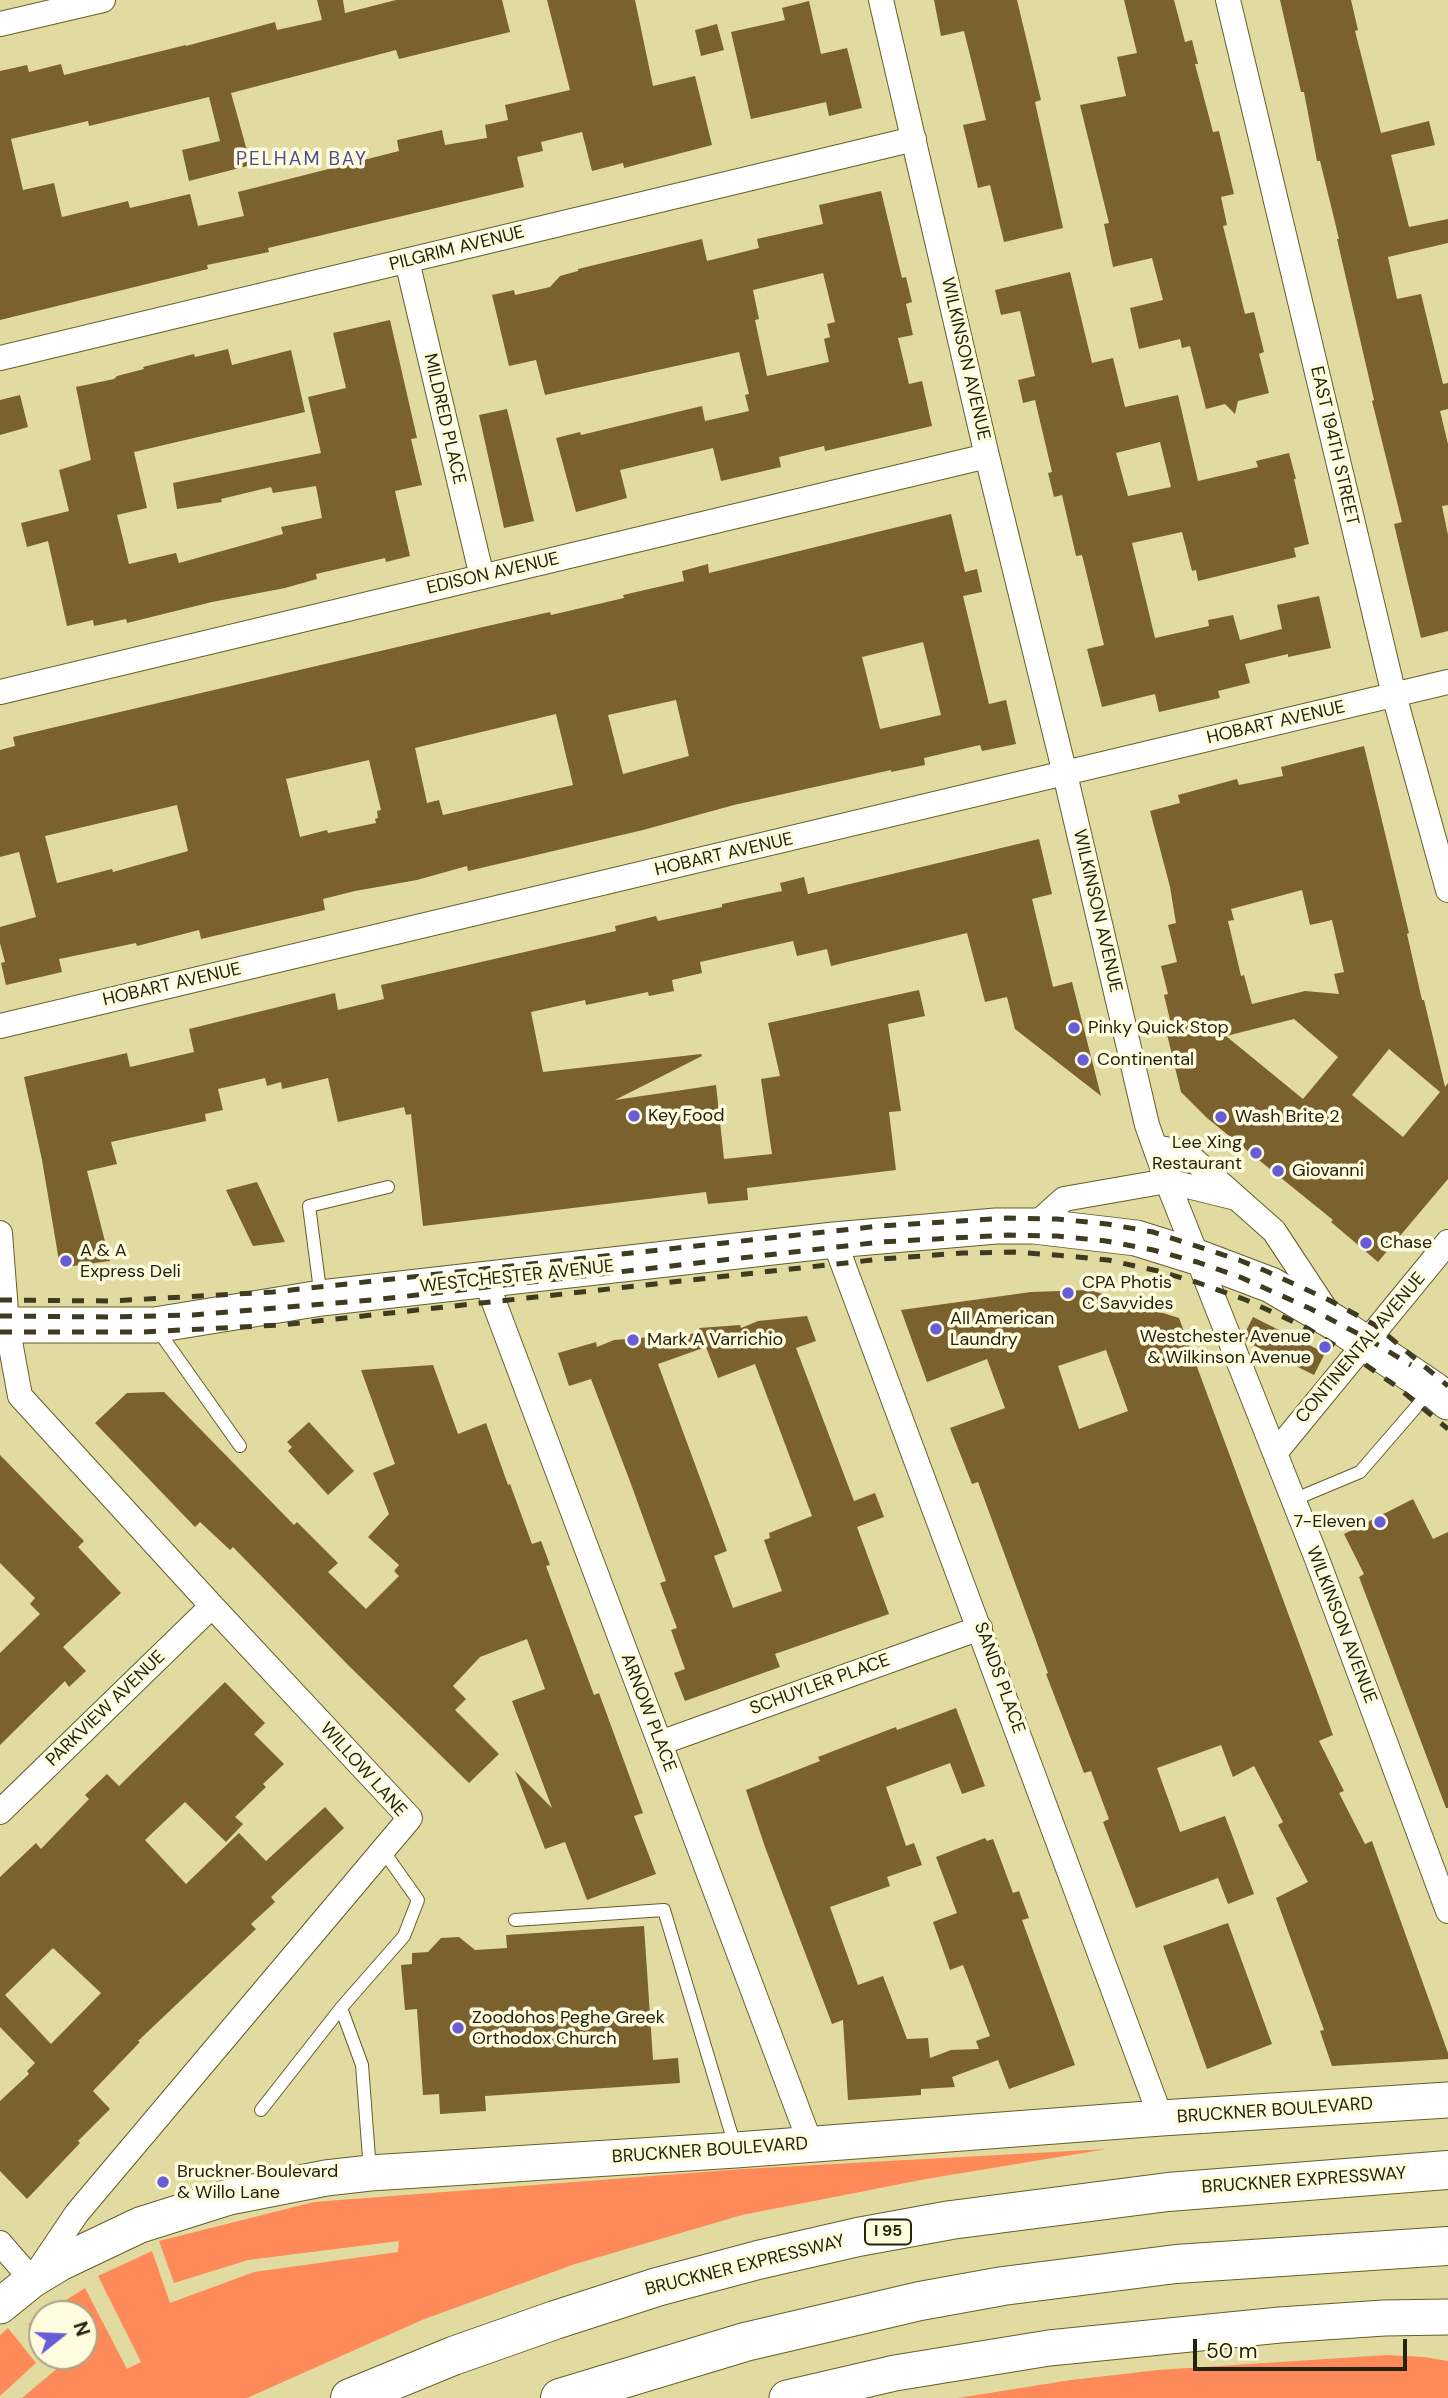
<!DOCTYPE html>
<html>
<head>
<meta charset="utf-8">
<style>
  body { margin:0 }
  #map { position:relative; width:1448px; height:2398px; overflow:hidden; background:#e1dba1; font-family:"DM Sans",sans-serif }
  canvas { display:block }
  .north { position:absolute; left:28px; top:2300px; width:70px; height:70px; box-sizing:border-box; background:#fefbde; border:2px solid #a7a58a; border-radius:50%; rotate:72deg; font-size:19px; font-weight:700; line-height:28px; text-align:center; color:#25230c }
  .north::after { content:''; display:block; margin:auto; width:24px; height:32px; background:#685dd7; clip-path:polygon(50% 0,100% 100%,50% 72%,0 100%) }
  .scale { position:absolute; left:1193px; top:2339px; width:214px; height:32px; box-sizing:border-box; border:4px solid #25230c; border-top:0; padding-left:9px; font-size:21px; line-height:24px; white-space:nowrap; color:#25230c; -webkit-text-stroke:5px #fefbde; paint-order:stroke }
</style>
</head>
<body>
<div id="map">
<canvas width="1448" height="2398"></canvas>
<div class="north">N</div>
<div class="scale">50 m</div>
</div>
<script>
const ctx = document.querySelector('canvas').getContext('2d');
ctx.lineJoin = 'round';
function paint(path, color) { ctx.fillStyle = color; ctx.fill(path, 'evenodd'); }
const shape = rows => new Path2D(rows.map(r => 'M' + r).join(''));
function trace(path, color, width, dash) { ctx.strokeStyle = color; ctx.lineWidth = width; ctx.lineCap = dash ? 'butt' : 'round'; ctx.setLineDash(dash || []); ctx.stroke(path); }
function label(font, color, halo, rows, align = 'center') {
  ctx.font = font + ' "DM Sans",sans-serif'; ctx.lineWidth = 7; ctx.setLineDash([]); ctx.textBaseline = 'middle'; ctx.strokeStyle = halo; ctx.fillStyle = color; for (const [text, x, y, turn = 0] of rows) {
    ctx.save(); ctx.translate(x, y); ctx.rotate((+turn || 0) * Math.PI / 180); ctx.textAlign = isNaN(turn) ? turn : align; if (halo) ctx.strokeText(text, 0, 0); ctx.fillText(text, 0, 0); ctx.restore();
  }
}
const green = shape([
  [1107,2149,926,2179,742,2215,572,2265,422,2320,247,2398,22,2398,59,2367,51,2356,84,2356,84,2314,44,2314,85,2288,127,2369,141,2362,98,2276,152,2251,170,2303,254,2272,398,2252,399,2241,248,2260,174,2283,159,2241,314,2202,743,2169],
  [42,2315,42,2344,28,2324],
  [8,2328,36,2363,0,2396,0,2335],
  [1387,2355,1424,2357,1448,2361,1448,2398,958,2398,1071,2380,1158,2370]
]);
const building = shape([
  [317,0,343,0,345,13,396,0,502,0,510,32,399,59,396,50,231,93,251,165,189,181,182,150,220,141,209,97,89,126,88,121,11,139,23,190,54,183,62,217,128,201,130,208,190,194,198,226,244,216,238,192,399,151,397,140,442,130,445,145,487,138,485,125,508,120,505,105,570,90,547,0,635,0,653,86,695,76,712,145,624,168,623,163,592,171,582,132,541,142,543,151,517,157,524,187,268,248,269,252,207,265,208,269,0,320,0,71,27,65,29,72,61,64,64,75,186,45,186,46,275,22,277,30,322,20],
  [934,0,1017,0,1041,100,1035,102,1063,228,1004,242,990,185,978,188,963,125,986,120,964,31,941,36],
  [1124,0,1174,0,1185,42,1192,40,1198,64,1195,64,1213,132,1219,131,1234,194,1221,197,1227,225,1223,226,1245,314,1254,312,1264,352,1259,354,1269,393,1238,401,1235,414,1225,404,1206,409,1190,346,1182,348,1180,339,1139,349,1130,308,1163,300,1152,258,1113,267,1104,224,1109,223,1080,105,1126,96,1117,57,1137,53],
  [1280,0,1351,0,1358,30,1355,31,1381,133,1429,121,1435,145,1391,155,1409,227,1448,219,1448,243,1388,257,1397,299,1421,294,1443,384,1448,383,1448,409,1440,411,1448,444,1448,505,1442,506,1448,535,1448,631,1421,638,1394,524,1402,522,1372,401,1374,400,1337,239,1339,239,1332,210,1320,161,1317,161,1304,92,1301,92],
  [809,1,821,54,847,48,862,108,829,116,826,102,751,119,731,32,785,20,782,8],
  [717,24,724,50,701,56,695,30],
  [881,191,902,278,906,277,912,302,906,304,913,335,898,338,909,384,922,381,932,426,825,451,824,446,779,457,781,467,721,481,713,448,620,470,627,498,576,512,556,438,580,432,581,435,702,406,705,421,749,411,745,395,749,394,739,352,545,395,536,360,509,366,492,295,514,290,515,295,550,287,560,276,578,271,578,269,702,239,707,261,759,248,757,239,823,224,819,205],
  [823,273,835,322,827,324,830,337,824,339,829,362,767,376,755,320,759,319,753,290],
  [1070,272,1092,363,1113,358,1125,407,1178,395,1198,481,1258,467,1256,461,1289,453,1296,479,1294,479,1309,544,1294,548,1296,557,1198,581,1196,570,1192,571,1182,532,1132,543,1155,638,1209,626,1208,620,1233,615,1240,640,1282,629,1277,605,1319,596,1331,648,1288,657,1288,654,1245,664,1250,683,1218,691,1220,698,1159,712,1155,694,1102,707,1087,649,1104,645,1082,555,1076,556,1062,495,1054,497,1048,473,1052,472,1035,400,1023,403,1018,380,1035,376,1020,311,1001,315,995,290],
  [1160,442,1171,487,1128,496,1116,453],
  [390,320,417,438,411,439,422,485,395,491,410,556,386,562,385,558,316,574,317,579,285,588,212,602,127,623,126,619,94,626,93,620,67,626,48,541,27,547,21,523,69,511,59,470,91,460,76,387,114,379,117,376,144,369,143,367,194,354,195,357,228,349,232,365,291,350,305,412,134,452,147,508,117,515,129,564,176,553,179,563,283,534,281,527,322,518,316,486,273,493,271,487,221,499,222,502,177,509,173,483,321,453,308,397,346,388,333,333],
  [20,395,28,427,0,435,0,400],
  [507,409,534,521,504,528,479,415],
  [951,514,965,572,977,569,982,592,963,596,989,704,1006,700,1016,744,982,751,980,745,924,758,925,765,891,772,891,770,734,805,643,830,468,871,467,866,417,880,355,891,323,899,325,910,201,939,199,930,137,946,136,943,59,959,62,972,6,985,1,963,5,962,0,943,0,927,36,917,19,852,0,857,0,750,15,746,13,737,483,627,550,612,551,615,624,598,623,595,684,581,682,571,708,564,709,573],
  [923,642,941,715,880,729,862,657],
  [676,700,689,756,623,774,608,715],
  [556,714,573,785,443,815,439,800,427,803,415,748],
  [369,760,381,810,377,811,378,818,375,819,376,823,328,833,327,830,300,837,286,779],
  [177,805,188,851,113,872,112,869,57,883,45,836],
  [1364,746,1409,933,1407,934,1422,1000,1424,1000,1445,1087,1448,1083,1448,1179,1378,1262,1331,1222,1333,1220,1207,1118,1181,1092,1165,1026,1171,1024,1164,995,1168,994,1161,966,1177,962,1168,925,1176,923,1170,887,1150,811,1180,803,1178,795,1237,779,1239,785,1283,776,1281,767],
  [1302,890,1310,925,1332,920,1344,972,1334,974,1339,994,1305,991,1252,1004,1244,975,1241,976,1228,921,1234,920,1231,909],
  [1294,1019,1338,1057,1303,1099,1226,1036],
  [1389,1049,1440,1092,1403,1137,1352,1095],
  [1039,839,1052,894,1032,899,1053,987,1072,982,1101,1096,1015,1029,1007,997,985,1002,967,933,831,966,827,949,797,956,793,941,700,962,702,973,672,980,674,991,649,996,648,992,586,1005,585,1000,531,1012,543,1072,701,1054,702,1056,615,1100,716,1085,724,1159,772,1154,761,1079,780,1076,768,1023,919,990,925,1016,888,1024,901,1111,889,1112,896,1170,747,1188,748,1200,708,1204,706,1192,423,1226,411,1114,406,1115,404,1107,338,1122,328,1078,282,1089,281,1082,267,1086,265,1078,218,1089,223,1110,205,1114,206,1121,111,1142,117,1164,87,1171,110,1261,65,1267,59,1261,42,1160,24,1077,127,1053,130,1067,194,1052,189,1029,335,993,338,1010,384,999,381,985,616,931,615,926,656,916,658,921,722,907,722,904,782,891,780,883,804,877,808,894],
  [257,1182,285,1242,253,1246,226,1190],
  [1090,1290,1179,1318,1333,1735,1319,1741,1344,1791,1339,1793,1365,1844,1372,1841,1448,2053,1448,2059,1332,2066,1320,2031,1324,2030,1276,1898,1308,1882,1278,1825,1283,1822,1254,1766,1233,1777,1221,1745,1157,1768,1180,1832,1225,1816,1254,1894,1228,1904,1218,1878,1136,1908,1103,1822,1109,1819,1091,1771,1084,1773,1046,1674,1048,1673,978,1482,972,1484,950,1428,1005,1408,987,1359,927,1382,901,1310,1031,1292],
  [1106,1350,1128,1411,1079,1429,1058,1366],
  [807,1316,816,1341,796,1348,846,1480,854,1501,875,1493,884,1517,857,1527,889,1614,775,1654,780,1667,685,1701,674,1673,685,1669,671,1630,677,1628,660,1583,666,1581,631,1484,591,1379,569,1386,558,1353,596,1342,597,1347,614,1340,701,1333,699,1328,740,1325,741,1328,758,1321],
  [706,1347,718,1378,755,1364,812,1516,769,1533,770,1538,764,1540,782,1591,733,1608,714,1556,727,1551,658,1364],
  [1253,1317,1325,1353,1314,1375,1247,1342,1244,1335],
  [433,1365,458,1434,486,1423,508,1485,510,1484,532,1544,541,1541,550,1565,546,1566,594,1695,599,1693,643,1813,634,1816,656,1874,587,1900,565,1842,545,1849,515,1771,552,1808,512,1701,545,1689,527,1639,480,1657,453,1686,466,1699,455,1710,499,1754,469,1783,349,1666,233,1547,230,1550,200,1522,195,1527,95,1423,127,1393,164,1392,294,1525,297,1522,338,1563,328,1572,366,1609,399,1576,394,1571,399,1565,368,1537,389,1514,373,1473,395,1464,361,1370],
  [309,1422,354,1471,328,1495,288,1451,292,1447,287,1442],
  [0,1455,84,1541,78,1547,121,1593,63,1647,86,1671,69,1687,65,1681,0,1745,0,1653,40,1614,30,1604,35,1598,0,1563],
  [1413,1499,1433,1539,1448,1532,1448,1808,1446,1808,1359,1577,1364,1574,1344,1534],
  [225,1682,265,1723,254,1734,284,1764,263,1784,266,1787,235,1817,243,1824,226,1842,185,1802,145,1840,186,1884,239,1833,266,1861,325,1807,344,1828,271,1897,275,1902,251,1924,256,1929,138,2041,140,2042,93,2091,110,2109,78,2141,80,2143,27,2199,0,2171,0,2101,29,2074,27,2071,35,2063,0,2027,0,1877,36,1843,41,1849,89,1799,85,1795,107,1774,119,1786],
  [53,1948,101,1993,51,2044,5,1995],
  [956,1708,985,1786,962,1794,950,1763,886,1787,906,1846,914,1843,922,1865,887,1877,890,1886,830,1907,858,1985,883,1976,907,2039,928,2038,930,2058,951,2050,979,2049,976,2041,990,2036,963,1965,950,1970,933,1922,957,1913,936,1857,985,1838,987,1841,993,1839,1013,1893,1019,1891,1029,1918,1022,1920,1075,2065,1009,2089,998,2060,952,2077,955,2087,921,2089,921,2095,848,2100,843,2020,832,2024,765,1847,746,1790,820,1761,818,1757,862,1740,896,1727,897,1730],
  [1228,1923,1272,2044,1207,2069,1163,1946],
  [644,1926,653,2060,678,2058,680,2083,485,2096,486,2111,440,2114,439,2094,423,2095,417,2009,405,2010,401,1965,412,1964,412,1953,428,1952,441,1938,459,1937,475,1950,507,1948,506,1935]
]);
const lane = shape([
  [321,1298,309,1206,388,1187],
  [157,1329,240,1446],
  [1293,1500,1360,1472,1430,1391],
  [515,1920,664,1910,735,2146],
  [261,2110,341,2008],
  [370,2171,362,2065,341,2008,404,1936,418,1900,382,1849]
]);
const street = shape([
  [881,0,987,456,1065,774,1147,1125,1167,1181,1317,1559,1448,1911],
  [1228,0,1394,695,1448,890],
  [0,24,103,0],
  [407,261,482,577],
  [0,358,914,139],
  [0,692,987,456],
  [0,1026,1448,682],
  [1155,1147,1186,1153,1274,1231,1330,1316],
  [1034,1226,1064,1199,1167,1181,1232,1197],
  [0,1233,7,1325,20,1396,212,1606,410,1818,77,2213,32,2280,0,2243],
  [834,1240,1161,2118],
  [486,1281,811,2145],
  [1275,1453,1448,1242],
  [660,1743,980,1628],
  [0,1812,212,1606]
]);
const secondary = shape([
  [0,1325,155,1325,321,1298,834,1240,996,1226,1034,1226,1136,1238,1197,1257,1271,1285,1334,1322,1433,1389,1448,1402],
  [0,2306,32,2280,60,2263,140,2225,229,2197,326,2178,370,2173,736,2150,1161,2118,1448,2100],
  [787,2398,895,2373,1049,2348,1280,2325,1384,2318,1448,2317]
]);
const highway = shape([
  [350,2398,453,2356,555,2320,657,2287,758,2260,858,2237,951,2220,1168,2192,1448,2170],
  [560,2398,745,2342,920,2301,1003,2286,1176,2264,1448,2246]
]);
const rail = shape([
  [0,1300,110,1301,273,1292,880,1226,1007,1218,1057,1219,1107,1224,1153,1232,1239,1260,1266,1271,1329,1300,1375,1325,1448,1386],
  [0,1316,110,1317,193,1315,382,1299,881,1242,1008,1235,1057,1236,1106,1241,1153,1250,1197,1262,1240,1277,1311,1309,1368,1339,1411,1365],
  [0,1332,142,1332,281,1325,882,1259,962,1253,1014,1252,1067,1256,1108,1260,1158,1271,1196,1282,1246,1300,1307,1328,1360,1361,1396,1386,1448,1429]
]);
const markers = [
  [1074,1028,7,"#685dd7"],
  [1083,1060,7,"#685dd7"],
  [634,1116,7,"#685dd7"],
  [1221,1117,7,"#685dd7"],
  [1256,1153,7,"#685dd7"],
  [1278,1171,7,"#685dd7"],
  [1366,1243,7,"#685dd7"],
  [66,1261,7,"#685dd7"],
  [1068,1293,7,"#685dd7"],
  [936,1329,7,"#685dd7"],
  [633,1340,7,"#685dd7"],
  [1325,1347,7,"#685dd7"],
  [1380,1522,7,"#685dd7"],
  [458,2028,7,"#685dd7"],
  [163,2182,7,"#685dd7"]
];
const shields = [
  [888,2232,46]
];
const shieldNames = [
  ["I 95",888,2232]
];
const streetNames = [
  ["PILGRIM AVENUE",457,249,-14],
  ["WILKINSON AVENUE",965,359,77],
  ["MILDRED PLACE",444,419,77],
  ["EAST 194TH STREET",1334,446,77],
  ["EDISON AVENUE",493,574,-13],
  ["HOBART AVENUE",1276,723,-13],
  ["HOBART AVENUE",724,855,-13],
  ["WILKINSON AVENUE",1097,911,77],
  ["HOBART AVENUE",172,985,-13],
  ["WESTCHESTER AVENUE",517,1277,-6],
  ["CONTINENTAL AVENUE",1361,1348,-50],
  ["WILKINSON AVENUE",1341,1625,69],
  ["SANDS PLACE",999,1678,70],
  ["SCHUYLER PLACE",820,1685,-20],
  ["PARKVIEW AVENUE",106,1709,-44],
  ["ARNOW PLACE",648,1713,69],
  ["WILLOW LANE",363,1770,48],
  ["BRUCKNER BOULEVARD",1275,2111,-4],
  ["BRUCKNER BOULEVARD",710,2151,-4],
  ["BRUCKNER EXPRESSWAY",1304,2181,-4],
  ["BRUCKNER EXPRESSWAY",745,2266,-14]
];
const poiNames = [
  ["Pinky Quick Stop",1088,1028],
  ["Continental",1097,1060],
  ["Key Food",648,1116],
  ["Wash Brite 2",1235,1117],
  ["Lee Xing",1242,1143,"right"],
  ["Restaurant",1242,1164,"right"],
  ["Giovanni",1292,1171],
  ["Chase",1380,1243],
  ["A & A",80,1251],
  ["Express Deli",80,1272],
  ["CPA Photis",1082,1283],
  ["C Savvides",1082,1304],
  ["All American",950,1319],
  ["Laundry",950,1340],
  ["Westchester Avenue",1311,1337,"right"],
  ["& Wilkinson Avenue",1311,1358,"right"],
  ["Mark A Varrichio",647,1340],
  ["7-Eleven",1366,1522,"right"],
  ["Zoodohos Peghe Greek",472,2018],
  ["Orthodox Church",472,2039],
  ["Bruckner Boulevard",177,2172],
  ["& Willo Lane",177,2193]
];
const neighbourhoodNames = [
  ["PELHAM BAY",302,160]
];
paint(green, '#fe8a59');
paint(building, '#7a612e');
trace(lane, '#645e27', 14);
trace(street, '#645e27', 26);
trace(secondary, '#645e27', 37);
trace(highway, '#645e27', 40);
trace(lane, '#fff', 12);
trace(street, '#fff', 24);
trace(secondary, '#fff', 35);
trace(highway, '#fff', 38);
trace(rail, '#3e3b20', 5, [12, 12]);
for (const [x, y, r, color] of markers) { const dot = new Path2D(); dot.arc(x, y, r, 0, 2 * Math.PI); ctx.fillStyle = color; ctx.fill(dot); trace(dot, '#fefbde', 2.5); }
for (const [x, y, w] of shields) { const box = new Path2D(); box.roundRect(x - w / 2, y - 12.5, w, 25, 5); ctx.fillStyle = '#fefbde'; ctx.fill(box); trace(box, '#25230c', 2); }
label('bold 16px', '#25230c', null, shieldNames);
label('18px', '#25230c', '#fefbde', streetNames);
label('18px', '#25230c', '#fefbde', poiNames, 'left');
ctx.letterSpacing = '2px';
label('19px', '#4e4d8b', '#fefbde', neighbourhoodNames);
ctx.letterSpacing = '0px';
</script>
</body>
</html>
